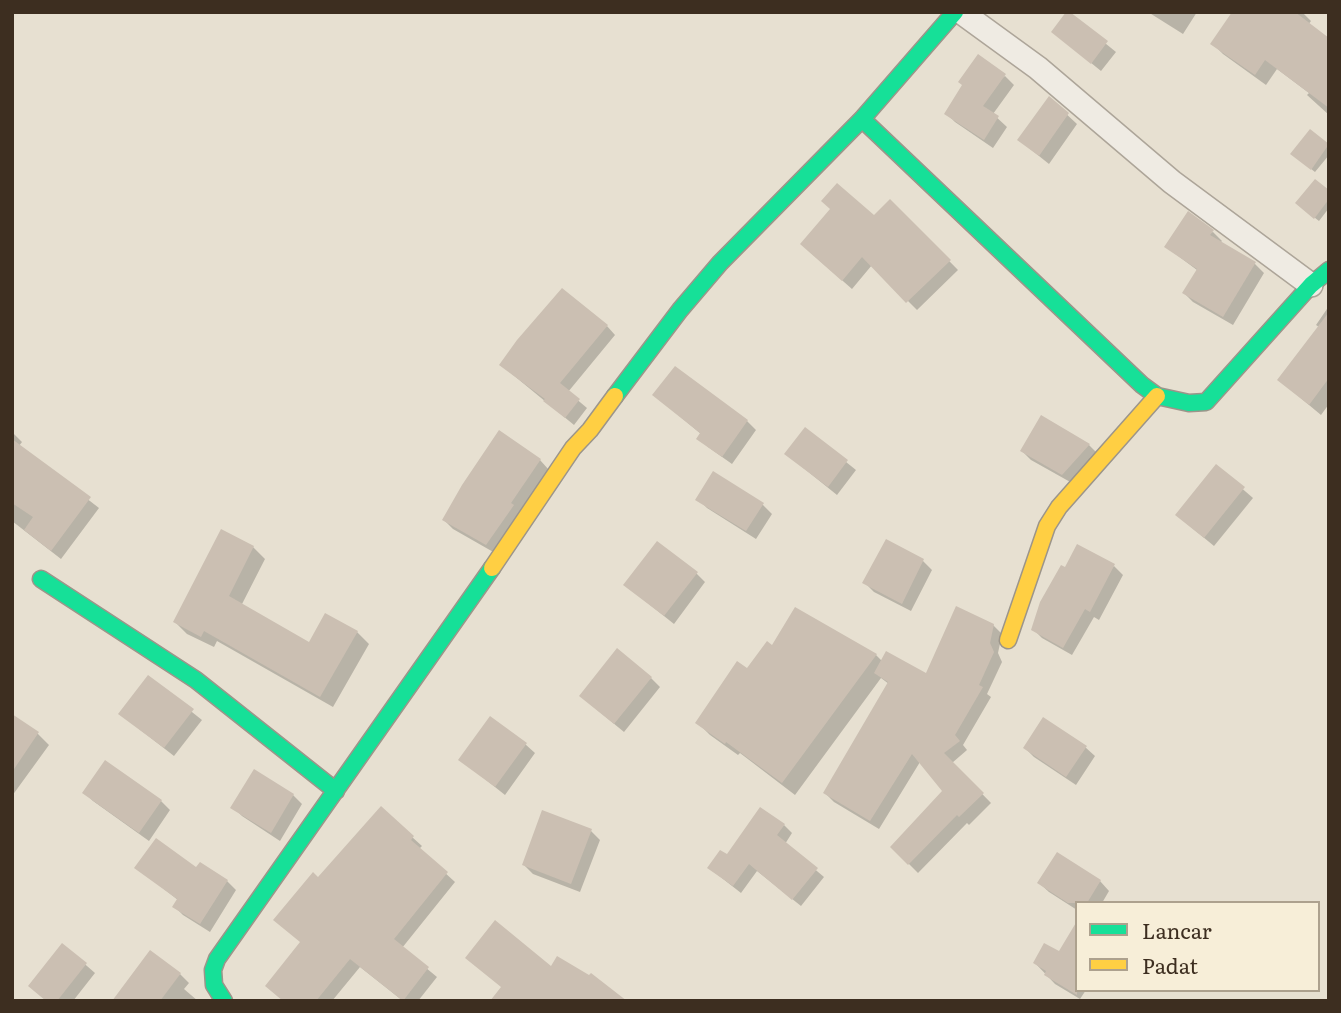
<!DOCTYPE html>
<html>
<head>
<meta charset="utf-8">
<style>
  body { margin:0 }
  #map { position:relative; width:1341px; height:1013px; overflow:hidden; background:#e7e0d1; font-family:Literata,serif }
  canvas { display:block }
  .frame { position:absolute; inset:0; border:14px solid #3d2e20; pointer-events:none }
  .legend { position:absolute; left:1075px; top:901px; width:245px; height:91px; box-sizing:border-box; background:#f7eed8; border:2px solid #ada18e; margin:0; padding:9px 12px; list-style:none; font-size:21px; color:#3d2e20 }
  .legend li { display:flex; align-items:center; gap:14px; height:35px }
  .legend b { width:35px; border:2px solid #ada18e }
</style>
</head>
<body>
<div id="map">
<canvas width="1341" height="1013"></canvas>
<div class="frame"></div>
<ul class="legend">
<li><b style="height:9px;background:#16e098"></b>Lancar</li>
<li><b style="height:9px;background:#ffcf43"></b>Padat</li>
</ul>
</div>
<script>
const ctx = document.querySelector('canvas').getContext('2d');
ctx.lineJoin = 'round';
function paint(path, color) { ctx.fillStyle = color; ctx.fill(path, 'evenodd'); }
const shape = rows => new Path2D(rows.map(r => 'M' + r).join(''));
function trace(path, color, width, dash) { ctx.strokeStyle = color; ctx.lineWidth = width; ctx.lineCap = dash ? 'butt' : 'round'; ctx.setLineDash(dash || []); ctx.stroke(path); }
const shadow = shape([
  [1148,12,1197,12,1183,34],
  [1235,12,1302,12,1311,21,1308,25,1329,41,1329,115,1307,95,1309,93,1277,69,1266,85,1223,54,1213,44],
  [1068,13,1116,52,1101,71,1053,32],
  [1005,76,1014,85,993,114,1007,127,993,148,955,122,946,113],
  [1049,98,1077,124,1049,164,1019,140],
  [1310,131,1329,146,1329,155,1315,172,1297,158],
  [1329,192,1329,208,1319,221,1301,207],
  [890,201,958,270,917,310,872,265,852,289,811,253,832,209,874,217],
  [1213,232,1222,241,1220,243,1255,264,1264,273,1233,325,1193,302,1184,293,1197,270,1166,247],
  [1329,306,1329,404,1321,415,1279,380,1319,327,1316,325],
  [607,326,615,335,568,392,587,408,574,425,501,365],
  [654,395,747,421,756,430,732,464,708,447,699,438,701,434],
  [1041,417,1089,445,1098,454,1072,483,1031,460,1022,451],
  [805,429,856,470,837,495,796,462],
  [12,432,22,442,19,446,99,508,61,559,12,521],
  [499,433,540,460,549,470,495,553,453,529,444,520],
  [1216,466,1253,498,1214,546,1186,523],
  [698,499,763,505,772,514,756,539,707,508],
  [886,541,923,561,932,570,911,611,874,592,865,583],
  [253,547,265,559,241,606,309,645,326,615,357,632,369,644,333,707,217,641,214,647,187,634,175,622],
  [1114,566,1123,575,1099,620,1094,617,1072,655,1042,638,1033,629],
  [696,573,705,582,674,624,625,585],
  [796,609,876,655,882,661,927,676,993,625,1002,634,998,653,1002,662,987,694,991,697,963,745,967,750,952,763,991,803,969,825,967,823,918,873,892,847,944,791,920,762,879,829,834,802,825,793,889,684,881,678,795,795,740,753,738,755,710,735,697,722,772,647],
  [148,677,202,720,174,756,120,714],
  [651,678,660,687,624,732,590,704],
  [12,717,38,734,49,745,12,796],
  [525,744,535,753,505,795,461,760],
  [1085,747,1095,756,1076,785,1034,757,1025,748],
  [105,762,161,801,170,810,149,841,93,801,84,792],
  [255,772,293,795,302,804,280,841,242,816,233,807],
  [381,809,422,846,419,849,455,882,402,948,437,977,418,1001,403,1001,360,967,332,1001,284,1001,302,943,318,879],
  [784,825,792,833,785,844,824,877,801,906,757,871,741,893,709,868],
  [591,831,600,840,580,892,533,874,524,865],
  [1057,854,1100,881,1109,891,1102,903,1077,903,1077,910,1049,892,1039,883],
  [137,868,227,881,236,890,210,932,183,915,174,906,178,900],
  [63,945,95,973,73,1001,46,1001],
  [1035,963,1077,990,1086,990,1080,999,1055,984],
  [180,974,189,983,184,989,198,1001,113,1001]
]);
const building = shape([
  [1066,12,1070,12,1108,41,1091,64,1051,32],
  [1232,12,1295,12,1329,38,1329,108,1265,60,1255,75,1210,44],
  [978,54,1006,74,983,106,999,116,984,140,944,114,962,85,958,82],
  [1049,96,1069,113,1039,156,1017,140],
  [1310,129,1329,144,1311,170,1290,154],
  [1315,179,1329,190,1329,199,1314,219,1295,203],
  [837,183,874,215,890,199,951,260,906,303,862,257,842,281,800,244,830,209,821,201],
  [1188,211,1214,230,1210,235,1256,262,1223,317,1182,293,1197,269,1164,247],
  [562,288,608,325,560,383,580,399,565,418,543,401,545,399,499,365,517,340],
  [1329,312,1329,378,1309,405,1277,380],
  [675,366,748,420,722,457,696,439,700,433,652,395],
  [1041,415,1090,444,1062,475,1020,451],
  [805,427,848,460,828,487,784,454],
  [499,430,541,459,511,503,514,505,486,545,442,520,462,485],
  [12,439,91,497,51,551,24,530,33,517,12,503],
  [1216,464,1245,487,1204,538,1175,515],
  [713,471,764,503,746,531,695,500],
  [221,529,254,546,229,596,309,642,325,613,358,631,320,697,204,631,201,637,173,622],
  [886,539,924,559,902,604,862,583],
  [657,541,698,572,664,616,623,585],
  [1077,544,1115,564,1090,612,1085,609,1063,648,1031,630,1040,602,1061,565,1065,567],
  [956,606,994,624,990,643,994,652,979,685,983,687,955,735,960,741,944,753,984,793,959,817,957,815,908,865,890,847,942,791,912,754,870,821,823,793,888,682,874,673,886,651,926,673],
  [795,607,877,654,782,783,726,742,725,744,695,723,737,661,747,668,767,641,772,645],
  [617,648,652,677,614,724,579,696],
  [148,675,194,709,164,748,118,714],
  [12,714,39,732,12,772],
  [490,716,527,743,495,787,458,760],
  [1043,717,1087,746,1066,777,1023,748],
  [105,760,162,800,139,833,82,793],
  [254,769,294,794,271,833,230,808],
  [381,806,414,836,411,840,448,872,394,939,429,967,403,1001,350,959,316,1001,283,1001,265,986,300,942,273,920,313,872,318,877],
  [760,807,785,824,777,835,818,868,792,900,749,864,733,886,707,868,720,850,727,854],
  [542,810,592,829,571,884,522,865],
  [156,838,196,867,200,862,228,880,200,924,172,907,177,899,134,868],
  [1057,852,1101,880,1087,903,1068,903,1037,883],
  [495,920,551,966,557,956,589,975,591,973,627,1001,490,1001,501,987,465,958],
  [1077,921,1077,995,1044,975,1046,971,1033,963,1044,943,1059,951],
  [62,943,87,963,57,1001,46,1001,28,986],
  [150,950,181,973,160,1001,112,1001]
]);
const street = shape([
  [961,12,1038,68,1172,182,1311,285]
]);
const fast = shape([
  [862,119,1142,385,1157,396,1189,403,1206,402,1311,285,1329,270],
  [615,396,680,310,720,263,862,119,955,12],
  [41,579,196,680,336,791],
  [224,1001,214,985,213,970,217,959,492,568]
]);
const slow = shape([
  [492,568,573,448,590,430,615,396],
  [1008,640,1047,526,1059,507,1157,396]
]);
paint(shadow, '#0003');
paint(building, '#cbbfb2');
trace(street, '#ada599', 26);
trace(fast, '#9c958a', 19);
trace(slow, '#9c958a', 19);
trace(street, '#efebe3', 23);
trace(fast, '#16e098', 16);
trace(slow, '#ffcf43', 16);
</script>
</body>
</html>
